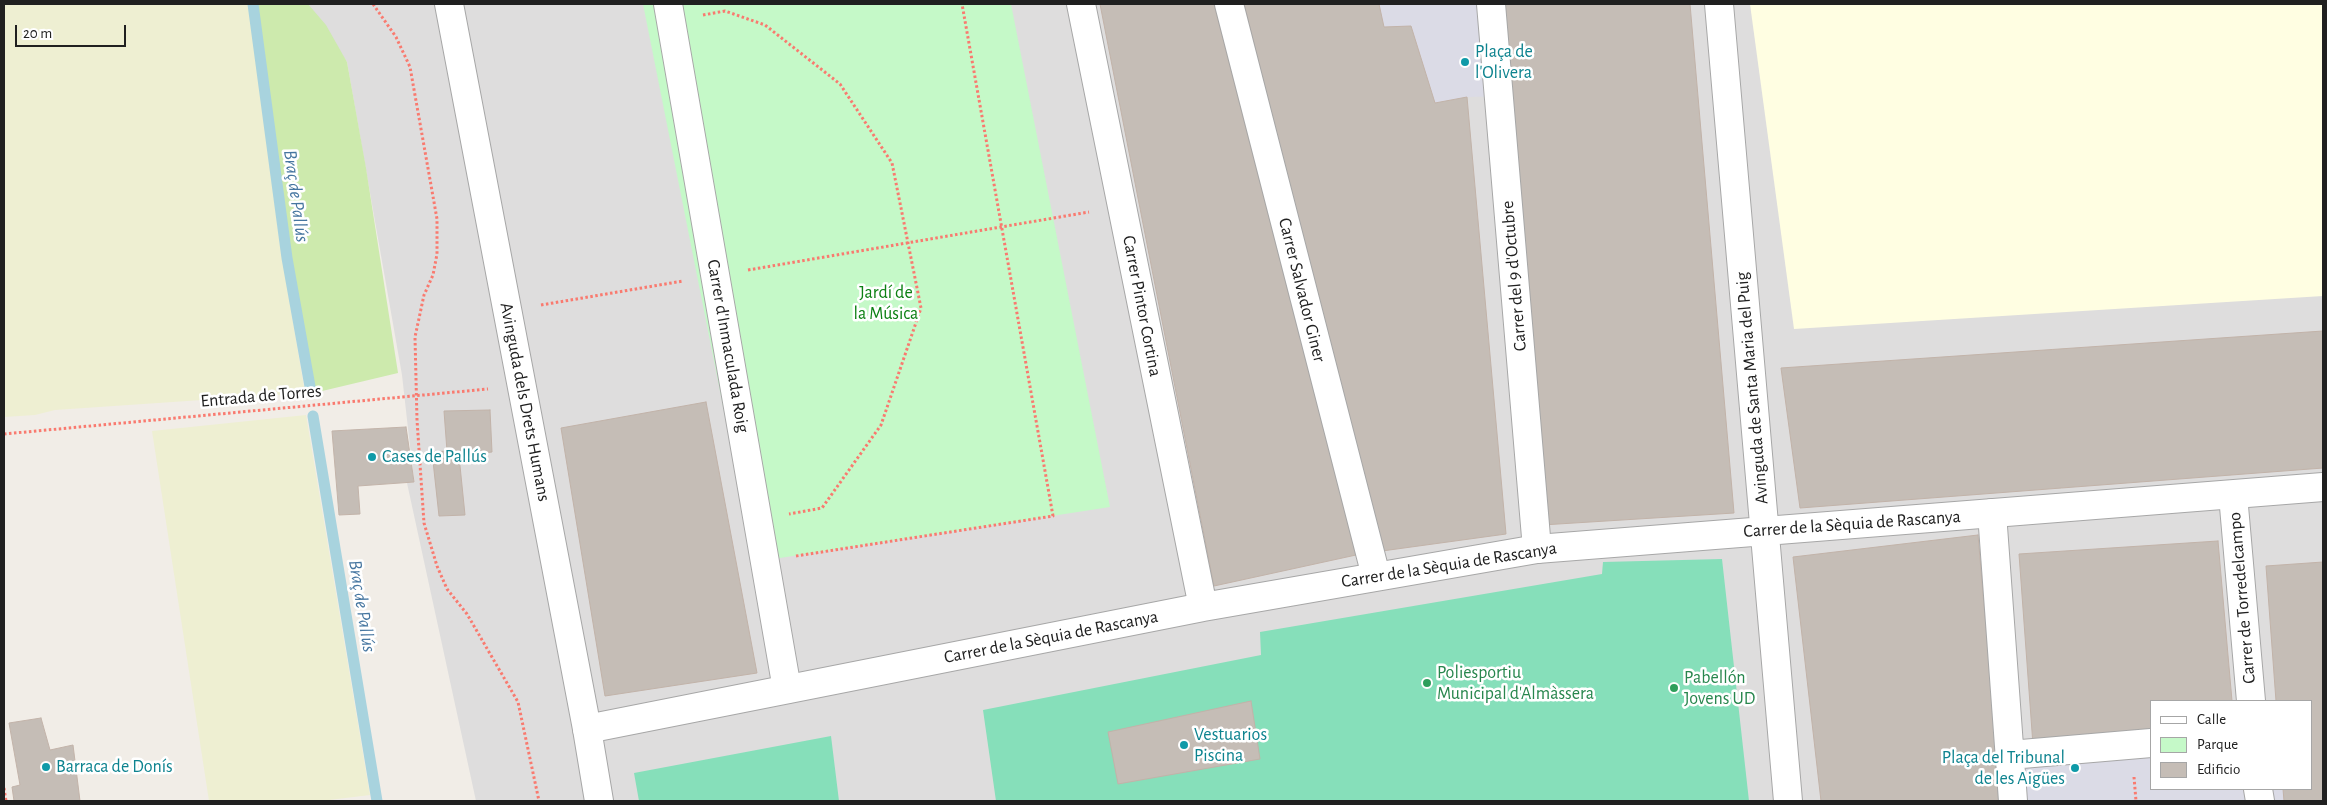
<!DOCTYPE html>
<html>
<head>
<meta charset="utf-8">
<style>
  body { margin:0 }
  #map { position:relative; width:2327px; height:805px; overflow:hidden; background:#f1ede7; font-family:"Alegreya Sans",sans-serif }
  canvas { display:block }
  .frame { position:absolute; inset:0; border:5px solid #202020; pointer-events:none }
  .legend { position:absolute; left:2150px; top:700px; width:162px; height:90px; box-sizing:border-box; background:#fff; border:1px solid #a6a6a6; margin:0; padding:6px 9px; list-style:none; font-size:15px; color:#202020 }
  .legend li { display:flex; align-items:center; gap:10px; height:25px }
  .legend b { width:25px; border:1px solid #a6a6a6 }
  .scale { position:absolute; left:15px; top:25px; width:111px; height:22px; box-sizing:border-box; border:2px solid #202020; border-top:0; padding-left:6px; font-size:15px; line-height:18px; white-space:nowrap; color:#202020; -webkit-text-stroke:4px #fff; paint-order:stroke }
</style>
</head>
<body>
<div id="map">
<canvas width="2327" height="805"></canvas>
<div class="frame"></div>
<ul class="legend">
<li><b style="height:6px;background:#fff"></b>Calle</li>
<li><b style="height:14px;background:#c5f9c8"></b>Parque</li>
<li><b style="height:14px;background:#c5bdb6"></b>Edificio</li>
</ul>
<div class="scale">20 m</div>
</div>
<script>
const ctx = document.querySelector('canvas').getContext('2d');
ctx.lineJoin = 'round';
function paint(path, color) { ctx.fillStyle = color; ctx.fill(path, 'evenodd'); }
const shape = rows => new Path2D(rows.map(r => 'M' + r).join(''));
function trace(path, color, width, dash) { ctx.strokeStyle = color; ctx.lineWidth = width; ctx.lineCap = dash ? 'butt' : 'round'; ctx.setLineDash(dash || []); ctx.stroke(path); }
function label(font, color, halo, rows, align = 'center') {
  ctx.font = font + ' "Alegreya Sans",sans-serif'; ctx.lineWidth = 5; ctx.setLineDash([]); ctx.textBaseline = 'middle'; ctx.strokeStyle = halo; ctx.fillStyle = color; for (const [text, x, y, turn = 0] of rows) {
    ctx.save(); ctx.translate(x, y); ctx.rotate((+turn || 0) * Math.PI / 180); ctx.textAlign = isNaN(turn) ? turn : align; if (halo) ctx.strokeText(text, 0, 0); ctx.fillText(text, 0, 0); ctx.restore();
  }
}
const residential = shape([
  [308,4,2323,4,2323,801,476,801,407,483,414,482,402,375,347,62],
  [2151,701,2311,701,2311,789,2151,789]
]);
const education = shape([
  [1750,4,2323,4,2323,296,1794,329]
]);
const farmland = shape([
  [4,4,249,4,279,238,305,393,55,410,35,415,4,417],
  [306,415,370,795,321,801,209,801,152,431]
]);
const grass = shape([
  [257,4,308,4,326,25,347,62,366,168,398,373,318,392,314,389,289,254]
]);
const park = shape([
  [643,4,1011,4,1110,507,754,562]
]);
const pitch = shape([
  [1722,559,1749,801,996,801,983,710,1261,655,1260,632,1602,574,1603,562],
  [831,736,839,801,639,801,634,773]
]);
const plaza = shape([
  [1379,4,1503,4,1510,96,1467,97,1435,103,1411,26,1384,27],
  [2151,734,2151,789,2283,789,2284,801,2001,801,2033,745]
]);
const stream = shape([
  [253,4,287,258,311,392],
  [313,416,377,801]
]);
const building = shape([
  [1100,4,1214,4,1356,555,1214,586,1100,4],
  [1244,4,1379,4,1384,27,1411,26,1435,103,1467,97,1506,534,1382,551,1244,4],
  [1503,4,1690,4,1734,513,1542,525,1503,4],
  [2323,331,2323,468,1800,508,1781,368,2323,331],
  [706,402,757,673,605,696,561,428,706,402],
  [490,410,492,452,459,456,465,515,439,516,432,452,447,451,444,411,490,410],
  [406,427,414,482,358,486,360,514,339,515,332,431,406,427],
  [1978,535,2001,801,1821,801,1793,557,1978,535],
  [2218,541,2232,701,2151,701,2151,734,2033,745,2019,554,2218,541],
  [2323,562,2323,801,2284,801,2283,789,2311,789,2311,701,2276,701,2266,566,2323,562],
  [1251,701,1260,759,1118,784,1108,732,1251,701],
  [41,718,50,750,73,745,80,801,14,801,12,787,20,785,9,723,41,718]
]);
const path = shape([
  [373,4,396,37,410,67,437,219,437,254,433,275,424,295,415,337,417,420,424,523,437,566,447,589,467,614,518,702,539,801],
  [703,15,725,11,765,25,840,84,892,163,921,308,881,425,822,508,789,514],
  [748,270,1089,212],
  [541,305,683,281],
  [4,434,488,389],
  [796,556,1053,516,962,4],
  [2134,777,2136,801],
  [4,788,6,801]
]);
const pedestrian = shape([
  [668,4,787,689],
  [1229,4,1376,576],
  [1491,4,1537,549],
  [2233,495,2251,701],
  [1992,513,2013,801],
  [2010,755,2151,743],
  [2258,789,2260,801]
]);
const minor = shape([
  [1081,4,1203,607],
  [1719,4,1788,801],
  [587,729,1203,607,1537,549,2323,487]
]);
const tertiary = shape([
  [449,4,587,729,599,801]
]);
const markers = [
  [1465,62,5,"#0f9aa8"],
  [372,457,5,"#0f9aa8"],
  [1427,683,5,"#2e9e5b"],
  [1674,688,5,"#2e9e5b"],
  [1184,745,5,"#0f9aa8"],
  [46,767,5,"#0f9aa8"],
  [2075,768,5,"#0f9aa8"]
];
const cultureNames = [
  ["Plaça de",1475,52],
  ["l'Olivera",1475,73],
  ["Cases de Pallús",382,457],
  ["Vestuarios",1194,735],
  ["Piscina",1194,756],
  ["Plaça del Tribunal",2065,758,"right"],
  ["de les Aigües",2065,779,"right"],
  ["Barraca de Donís",56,767]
];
const streetNames = [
  ["Carrer del 9 d'Octubre",1514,276,-95],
  ["Carrer Salvador Giner",1302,290,76],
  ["Carrer Pintor Cortina",1142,306,79],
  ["Carrer d'Inmaculada Roig",728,346,80],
  ["Avinguda de Santa Maria del Puig",1752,388,-95],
  ["Entrada de Torres",261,396,-5],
  ["Avinguda dels Drets Humans",525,402,79],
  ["Carrer de la Sèquia de Rascanya",1852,524,-4],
  ["Carrer de la Sèquia de Rascanya",1449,565,-9],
  ["Carrer de Torredelcampo",2242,598,-95],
  ["Carrer de la Sèquia de Rascanya",1051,637,-11]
];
const parkNames = [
  ["Jardí de",886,293],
  ["la Música",886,314]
];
const leisureNames = [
  ["Poliesportiu",1437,673],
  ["Municipal d'Almàssera",1437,694],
  ["Pabellón",1684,678],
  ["Jovens UD",1684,699]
];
const waterNames = [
  ["Braç de Pallús",296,196,82],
  ["Braç de Pallús",362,606,81]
];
paint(residential, '#dedddd');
paint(education, '#fffee2');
paint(farmland, '#eeefd2');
paint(grass, '#cdeaad');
paint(park, '#c5f9c8');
paint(pitch, '#86dfba');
paint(plaza, '#dbdbe6');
trace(stream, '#a8d3de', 11);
paint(building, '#c5bdb6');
trace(building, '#c2b3a9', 1);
trace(pedestrian, '#a7a7a7', 30);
trace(minor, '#a7a7a7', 30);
trace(tertiary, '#a7a7a7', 30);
trace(path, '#f97a6f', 3, [2.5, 2.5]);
trace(pedestrian, '#fff', 28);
trace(minor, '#fff', 28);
trace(tertiary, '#fff', 28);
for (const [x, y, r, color] of markers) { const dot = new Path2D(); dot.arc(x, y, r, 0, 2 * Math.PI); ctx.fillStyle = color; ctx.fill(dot); trace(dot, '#fff', 2); }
label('18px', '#0d838f', '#fff', cultureNames, 'left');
label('18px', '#202020', '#fff', streetNames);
label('18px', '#0c8013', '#fff', parkNames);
label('18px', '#27864d', '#fff', leisureNames, 'left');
label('italic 19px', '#4676a0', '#fff', waterNames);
</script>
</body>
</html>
